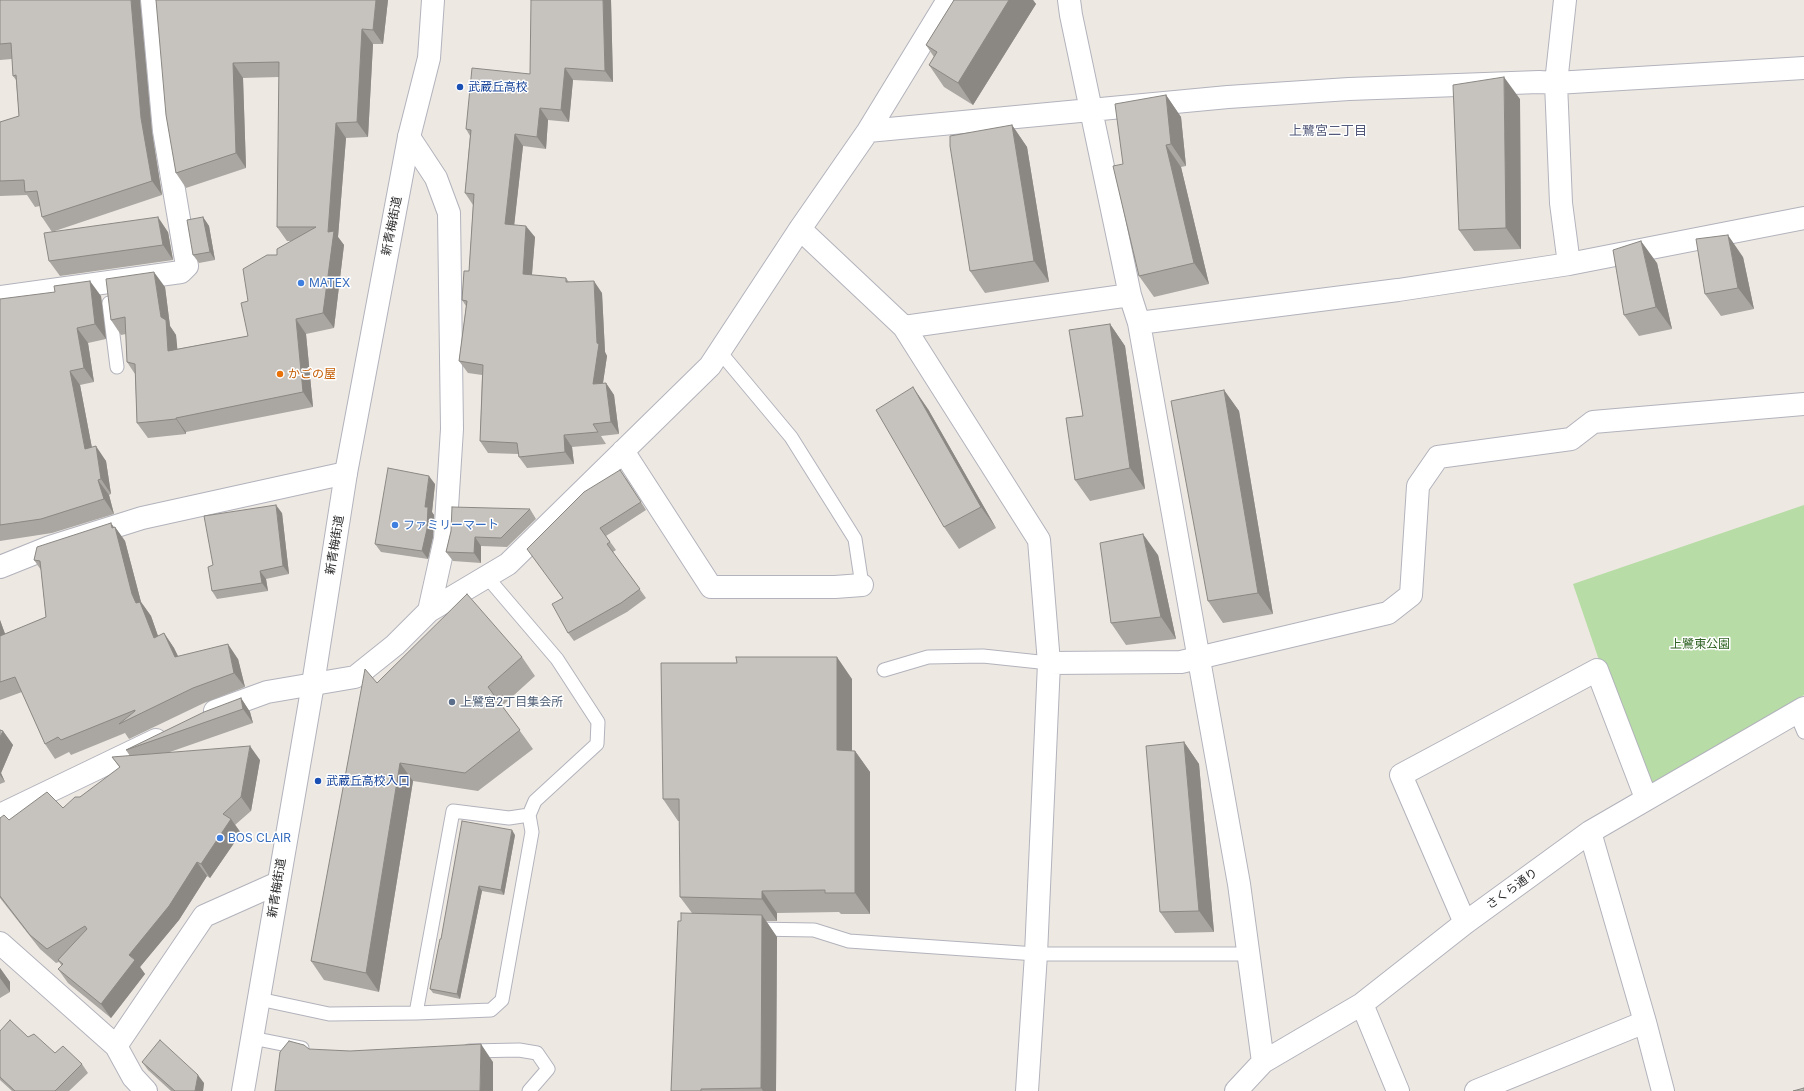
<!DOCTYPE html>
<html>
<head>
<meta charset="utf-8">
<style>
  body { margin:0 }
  canvas { display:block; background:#ede8e2 }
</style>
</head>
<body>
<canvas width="1804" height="1091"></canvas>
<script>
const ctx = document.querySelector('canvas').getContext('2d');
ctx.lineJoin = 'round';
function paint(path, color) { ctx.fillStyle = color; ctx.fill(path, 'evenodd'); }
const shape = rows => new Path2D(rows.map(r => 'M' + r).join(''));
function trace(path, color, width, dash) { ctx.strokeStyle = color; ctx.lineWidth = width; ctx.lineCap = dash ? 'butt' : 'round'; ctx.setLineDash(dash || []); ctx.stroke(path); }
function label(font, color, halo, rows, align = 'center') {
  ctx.font = font + ' Inter,"Noto Sans JP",sans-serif'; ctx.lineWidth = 3; ctx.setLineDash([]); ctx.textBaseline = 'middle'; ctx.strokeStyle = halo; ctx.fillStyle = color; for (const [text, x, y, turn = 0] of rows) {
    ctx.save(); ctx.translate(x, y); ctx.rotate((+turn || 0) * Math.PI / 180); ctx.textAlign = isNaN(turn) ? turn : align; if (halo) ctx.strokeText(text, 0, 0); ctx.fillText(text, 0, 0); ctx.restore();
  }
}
const green = shape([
  [1804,505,1804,695,1650,787,1600,663,1573,584]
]);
const service = shape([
  [109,303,117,367],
  [720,352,791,437,855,539,862,585],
  [487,577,557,659,598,722,597,744,535,801,529,815],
  [884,670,928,657,983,656,1049,663],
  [1796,713,1804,732],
  [754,929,814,930,849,941,1036,954,1249,954],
  [259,999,329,1014,416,1013,491,1010,502,1000,532,832,529,815,509,818,453,811,416,1013],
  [252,1038,302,1048],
  [469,1051,519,1050,537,1053,548,1069,529,1091]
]);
const minor = shape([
  [1069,0,1071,15,1130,295,1139,323,1239,884,1263,1062],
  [1565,0,1556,83,1561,203,1569,264],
  [868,131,1228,97,1349,89,1539,82,1556,83,1804,68],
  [409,137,436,178,449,213,452,429,445,539,429,611],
  [800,229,904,327,1039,540,1049,663,1036,954,1027,1091],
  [0,297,181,272,187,266,164,131,152,0],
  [1139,323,1398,290,1569,264,1804,218],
  [904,327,1130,295],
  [623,451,711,587,835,587,862,585],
  [0,567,50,547,142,518,346,473],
  [1049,663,1181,662,1388,613,1411,595,1418,486,1438,457,1571,439,1593,422,1804,404],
  [215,711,267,692,355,677,395,645,429,611,508,564,710,366,800,229,868,131,948,0],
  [0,815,156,740],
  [1590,832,1645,1022,1663,1091],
  [1465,923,1401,775,1597,670,1646,798],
  [0,943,116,1046,133,1077,146,1091],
  [1362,1004,1398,1091],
  [116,1046,204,916,278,883],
  [1236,1091,1263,1062,1362,1004,1465,923,1590,832,1804,708],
  [1476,1091,1645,1022]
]);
const secondary = shape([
  [243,1091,313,684,346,473,409,137,429,58,433,0]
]);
const wall = shape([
  [0,0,140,1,152,132,162,195,52,232,42,217,40,206,35,207,27,195,0,196,0,122,19,116,16,80,13,76,12,59,0,60],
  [156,0,388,0,383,44,373,44,368,137,346,138,338,237,344,245,334,328,306,334,313,407,186,432,186,434,148,438,137,423,135,374,127,362,126,334,121,335,111,320,165,287,170,326,176,335,177,349,248,336,248,301,277,255,291,241,287,241,277,227,279,77,243,78,246,168,186,188,176,173],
  [611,0,613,82,573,80,569,122,548,120,546,149,523,146,514,225,535,237,532,275,566,278,569,282,602,293,605,352,607,356,603,383,606,383,614,395,619,434,601,436,606,444,572,447,574,464,527,468,519,457,518,454,488,453,480,441,482,375,468,373,459,361,466,306,462,300,469,271,473,205,465,193,470,136,466,129,530,74],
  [954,0,1033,0,1036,4,973,105,944,87,929,65,934,57,926,45],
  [1166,95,1181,117,1186,166,1181,167,1209,284,1154,297,1139,276,1123,164],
  [1520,99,1521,249,1474,251,1459,230],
  [1012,125,1027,147,1049,282,985,293,970,271],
  [203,217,209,226,215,260,199,263,193,255],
  [168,232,173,260,60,276,49,261],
  [1743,257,1754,309,1721,316,1705,294],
  [1657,263,1672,329,1639,336,1624,315],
  [101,296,106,339,88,343,94,382,80,385,92,448,106,461,111,494,109,495,114,514,52,533,0,541,0,299],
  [1110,324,1125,346,1145,489,1090,501,1075,480,1083,416],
  [1224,390,1239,411,1273,614,1223,623,1208,601],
  [928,409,996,528,959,549,944,527],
  [626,478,646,510,606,536,616,550,613,552,646,598,627,612,574,641,568,633,562,598],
  [435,484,432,512,434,515,433,537,428,559,381,552,375,544],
  [530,509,536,519,507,547,481,546,481,563,453,561,446,552,451,531],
  [282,513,289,574,266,579,268,591,217,599,212,591,213,565],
  [115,527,125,541,141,602,151,616,158,636,164,633,174,648,178,656,238,659,245,687,204,703,129,739,125,733,71,755,69,752,55,759,45,744,22,692,0,700,0,620,5,634,46,617,41,570,34,560],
  [1158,555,1176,639,1126,645,1111,623],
  [522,657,535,676,502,706,533,749,478,791,413,781,379,992,324,980,311,961,377,683],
  [852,679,852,751,855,751,870,772,870,914,841,914,839,912,777,913,777,921,766,921,777,937,776,1091,671,1091,681,921,692,913,680,897,680,821,678,821,663,799],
  [241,698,250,712,253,723,167,753,260,760,251,811,235,825,241,833,210,878,207,876,179,920,140,967,145,974,111,1018,68,983,58,969,62,966,59,962,56,963,40,949,0,898,0,818,9,820,63,808,80,797,120,768,112,757,130,756,126,750],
  [0,730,3,731,13,745,1,773,5,782,0,784],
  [1184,742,1199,764,1214,932,1175,933,1160,912],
  [515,835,504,895,482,891,460,999,433,993,430,989,441,939],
  [0,968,10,982,10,992,0,998],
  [0,1031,28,1037,55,1053,82,1064,88,1073,69,1091,12,1091,0,1080],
  [142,1062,204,1083,203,1091,171,1091,148,1070]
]);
const shadedWall = shape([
  [131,0,140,0,152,132,162,195,152,181,141,118],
  [376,0,388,0,383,44,373,30],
  [603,0,611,0,613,82,605,71],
  [1009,0,1033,0,1036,4,973,105,958,83],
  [362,29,373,44,368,137,357,122],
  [233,63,243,78,246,168,236,153],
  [565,68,573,80,569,122,561,110],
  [1504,77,1520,99,1521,249,1506,228],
  [1166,95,1181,117,1186,166,1171,144],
  [540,108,548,120,546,149,537,137],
  [336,123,346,138,338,237,344,245,334,328,323,313,328,232],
  [1012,125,1027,147,1049,282,1034,261],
  [515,134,523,146,513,236,505,224],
  [1166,145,1181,167,1209,284,1194,263],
  [158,217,168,232,173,260,163,245],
  [203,217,209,226,215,260,210,252],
  [526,226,535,237,531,285,523,274],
  [1728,235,1743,257,1754,309,1738,288],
  [1641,241,1657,263,1672,329,1656,307],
  [154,272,165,287,170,326,176,335,179,365,168,351,161,317],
  [90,281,101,296,106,339,95,324],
  [594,281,602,293,605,352,607,356,601,396,593,384,597,343],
  [296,319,306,334,313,407,303,392],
  [1110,324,1125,346,1145,489,1130,468],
  [77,328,88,343,94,382,84,368],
  [70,371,80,385,95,464,85,449],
  [606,383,614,395,619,434,611,422],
  [913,387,928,409,996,528,981,507],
  [1224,390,1239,411,1273,614,1258,593],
  [176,418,186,432,186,434,176,419],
  [564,435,572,447,574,464,565,452],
  [96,446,106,461,111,494,101,479],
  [429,476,435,484,432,512,434,515,433,537,428,559,422,551,425,507],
  [98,480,109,495,114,514,104,499],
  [276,505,282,513,289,574,283,566],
  [111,523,116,530,115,527,125,541,141,602,151,616,164,653,154,638,136,603,132,594],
  [1143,534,1158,555,1176,639,1161,617],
  [475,537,481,546,481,563,474,553],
  [260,571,266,579,268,591,262,583],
  [0,620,11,650,0,635],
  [164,633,174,648,185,671,175,657],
  [228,644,238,659,245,687,234,673],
  [837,657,852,679,852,772,837,750],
  [241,698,250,712,253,723,243,709],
  [3,731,13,745,1,773,5,782,0,775,0,737],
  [1184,742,1199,764,1214,932,1199,911],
  [250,746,260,760,251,811,241,797],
  [855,751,870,772,870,914,855,893],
  [400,763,413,781,379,992,366,973],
  [231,819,241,833,210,878,201,864],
  [512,830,515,835,504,895,501,890],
  [197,862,207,876,179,920,140,967,145,974,111,1018,101,1004,129,955],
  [479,886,482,891,460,999,457,994],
  [762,891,777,913,777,921,762,899],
  [762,915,777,937,776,1091,763,1091,761,1088],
  [0,968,10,982,10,992,0,978],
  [481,1044,493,1062,493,1091,480,1091],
  [198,1075,204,1083,203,1091,195,1091]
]);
const building = shape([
  [0,0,131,0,141,118,152,181,42,217,37,191,25,192,24,180,0,181,0,122,19,116,16,75,13,76,11,43,0,44,0,0],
  [156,0,376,0,373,30,362,29,357,122,336,123,328,232,334,231,323,313,296,319,303,392,176,418,176,419,137,423,135,364,127,362,125,317,111,320,106,279,154,272,161,317,166,320,168,351,248,336,241,303,248,301,243,269,267,255,277,255,277,249,316,227,277,227,279,62,233,63,236,153,176,173,166,115,156,0],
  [531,0,603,0,605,71,565,68,561,110,540,108,537,137,515,134,505,224,526,226,523,274,566,278,566,282,594,281,597,343,599,344,593,384,606,383,611,422,593,424,598,432,564,435,565,452,519,457,517,443,480,441,483,365,459,361,467,301,462,300,464,271,469,271,474,194,465,193,471,130,466,129,472,68,530,74,531,0],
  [954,0,1009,0,958,83,929,65,937,52,926,45,954,0],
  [1504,77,1506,228,1459,230,1453,85,1504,77],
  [1166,95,1171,144,1166,145,1194,263,1139,276,1113,166,1123,164,1115,104,1166,95],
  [1012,125,1034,261,970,271,950,146,950,136,1012,125],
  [158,217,163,245,49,261,44,233,158,217],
  [203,217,210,252,193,255,187,220,203,217],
  [1728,235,1738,288,1705,294,1696,239,1728,235],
  [1641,241,1656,307,1624,315,1613,250,1641,241],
  [90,281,95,324,77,328,84,368,70,371,85,449,96,446,101,479,98,480,104,499,41,519,0,525,0,299,55,292,54,286,90,281],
  [1110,324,1130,468,1075,480,1066,418,1083,416,1069,330,1110,324],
  [913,387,981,507,944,527,876,410,913,387],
  [1224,390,1258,593,1208,601,1171,401,1224,390],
  [388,468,429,476,425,507,428,507,427,529,422,551,375,544,388,468],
  [620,470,641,502,600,528,610,542,607,544,640,589,621,603,568,633,552,604,563,598,527,549,584,492,620,470],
  [276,505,283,566,260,571,262,583,212,591,208,567,213,565,204,516,276,505],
  [452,507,530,509,501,538,475,537,474,553,446,552,451,531,452,507],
  [111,523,112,528,115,527,132,594,136,603,140,602,154,638,164,633,175,657,228,644,234,673,193,688,119,724,135,711,135,710,61,740,58,737,45,744,15,677,0,682,0,635,0,636,46,617,40,561,34,560,37,547,111,523],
  [1143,534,1161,617,1111,623,1100,543,1143,534],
  [467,594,522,657,488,687,520,730,465,773,400,763,366,973,311,961,365,669,377,683,467,594],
  [736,657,837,657,837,750,855,751,855,893,825,893,825,890,762,891,762,899,680,897,679,799,663,799,661,663,737,663,736,657],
  [241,698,243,709,126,750,204,712,241,698],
  [0,730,3,731,0,737,0,730],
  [1184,742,1199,911,1160,912,1146,746,1184,742],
  [250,746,241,797,223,814,231,819,201,864,197,862,169,906,129,955,135,960,101,1004,58,969,63,964,58,960,87,929,85,926,47,949,30,935,0,896,0,818,4,815,9,820,47,792,63,808,75,797,80,797,120,767,112,757,250,746],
  [462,821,512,830,501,890,479,886,457,994,430,989,440,939,441,939,462,821],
  [681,913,762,915,761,1088,701,1089,701,1091,671,1091,678,921,681,921,681,913],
  [10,1020,28,1037,34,1034,55,1053,63,1046,82,1064,55,1091,15,1091,0,1077,0,1031,10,1020],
  [160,1040,198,1075,195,1091,175,1091,142,1062,160,1040],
  [289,1041,304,1045,309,1049,350,1051,481,1044,480,1091,275,1091,280,1052,289,1041],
  [1804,1088,1804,1091,1793,1091,1804,1088]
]);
const markers = [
  [460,87,4,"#1a4fb4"],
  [301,283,4,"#3f7fe0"],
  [280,374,4,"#e8710a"],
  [395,525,4,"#3f7fe0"],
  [452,702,4,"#5c6f8a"],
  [318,781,4,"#1a4fb4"],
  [220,838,4,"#3f7fe0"]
];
const transitNames = [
  ["武蔵丘高校",468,87],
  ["武蔵丘高校入口",326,781]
];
const streetNames = [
  ["新青梅街道",392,226,-79],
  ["新青梅街道",335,545,-81],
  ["新青梅街道",277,888,-81],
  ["さくら通り",1512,889,-36]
];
const shopNames = [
  ["MATEX",309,283],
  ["ファミリーマート",403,525],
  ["BOS CLAIR",228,838]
];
const foodNames = [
  ["かごの屋",288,374]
];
const parkNames = [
  ["上鷺東公園",1700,644]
];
const serviceNames = [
  ["上鷺宮2丁目集会所",460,702]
];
const neighbourhoodNames = [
  ["上鷺宮二丁目",1328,131]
];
paint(green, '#b7dca5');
trace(service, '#b2b3bc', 15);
trace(minor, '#b2b3bc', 24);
trace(secondary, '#b2b3bc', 24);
trace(service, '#fff', 13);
trace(minor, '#fff', 22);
trace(secondary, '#fff', 22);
paint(wall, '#aaa7a3');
paint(shadedWall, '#8b8884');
paint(building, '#c6c2bd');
trace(building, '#8b8884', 1);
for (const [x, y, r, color] of markers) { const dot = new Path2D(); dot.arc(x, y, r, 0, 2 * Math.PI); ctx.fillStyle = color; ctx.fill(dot); trace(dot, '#fff', 1.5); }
label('12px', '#164399', '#fff', transitNames, 'left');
label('12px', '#2d2d2d', '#fff', streetNames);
label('12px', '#366cbe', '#fff', shopNames, 'left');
label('12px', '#c56008', '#fff', foodNames, 'left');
label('12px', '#306324', '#fff', parkNames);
label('12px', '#4e5e75', '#fff', serviceNames, 'left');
label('13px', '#525879', '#fff', neighbourhoodNames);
</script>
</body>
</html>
